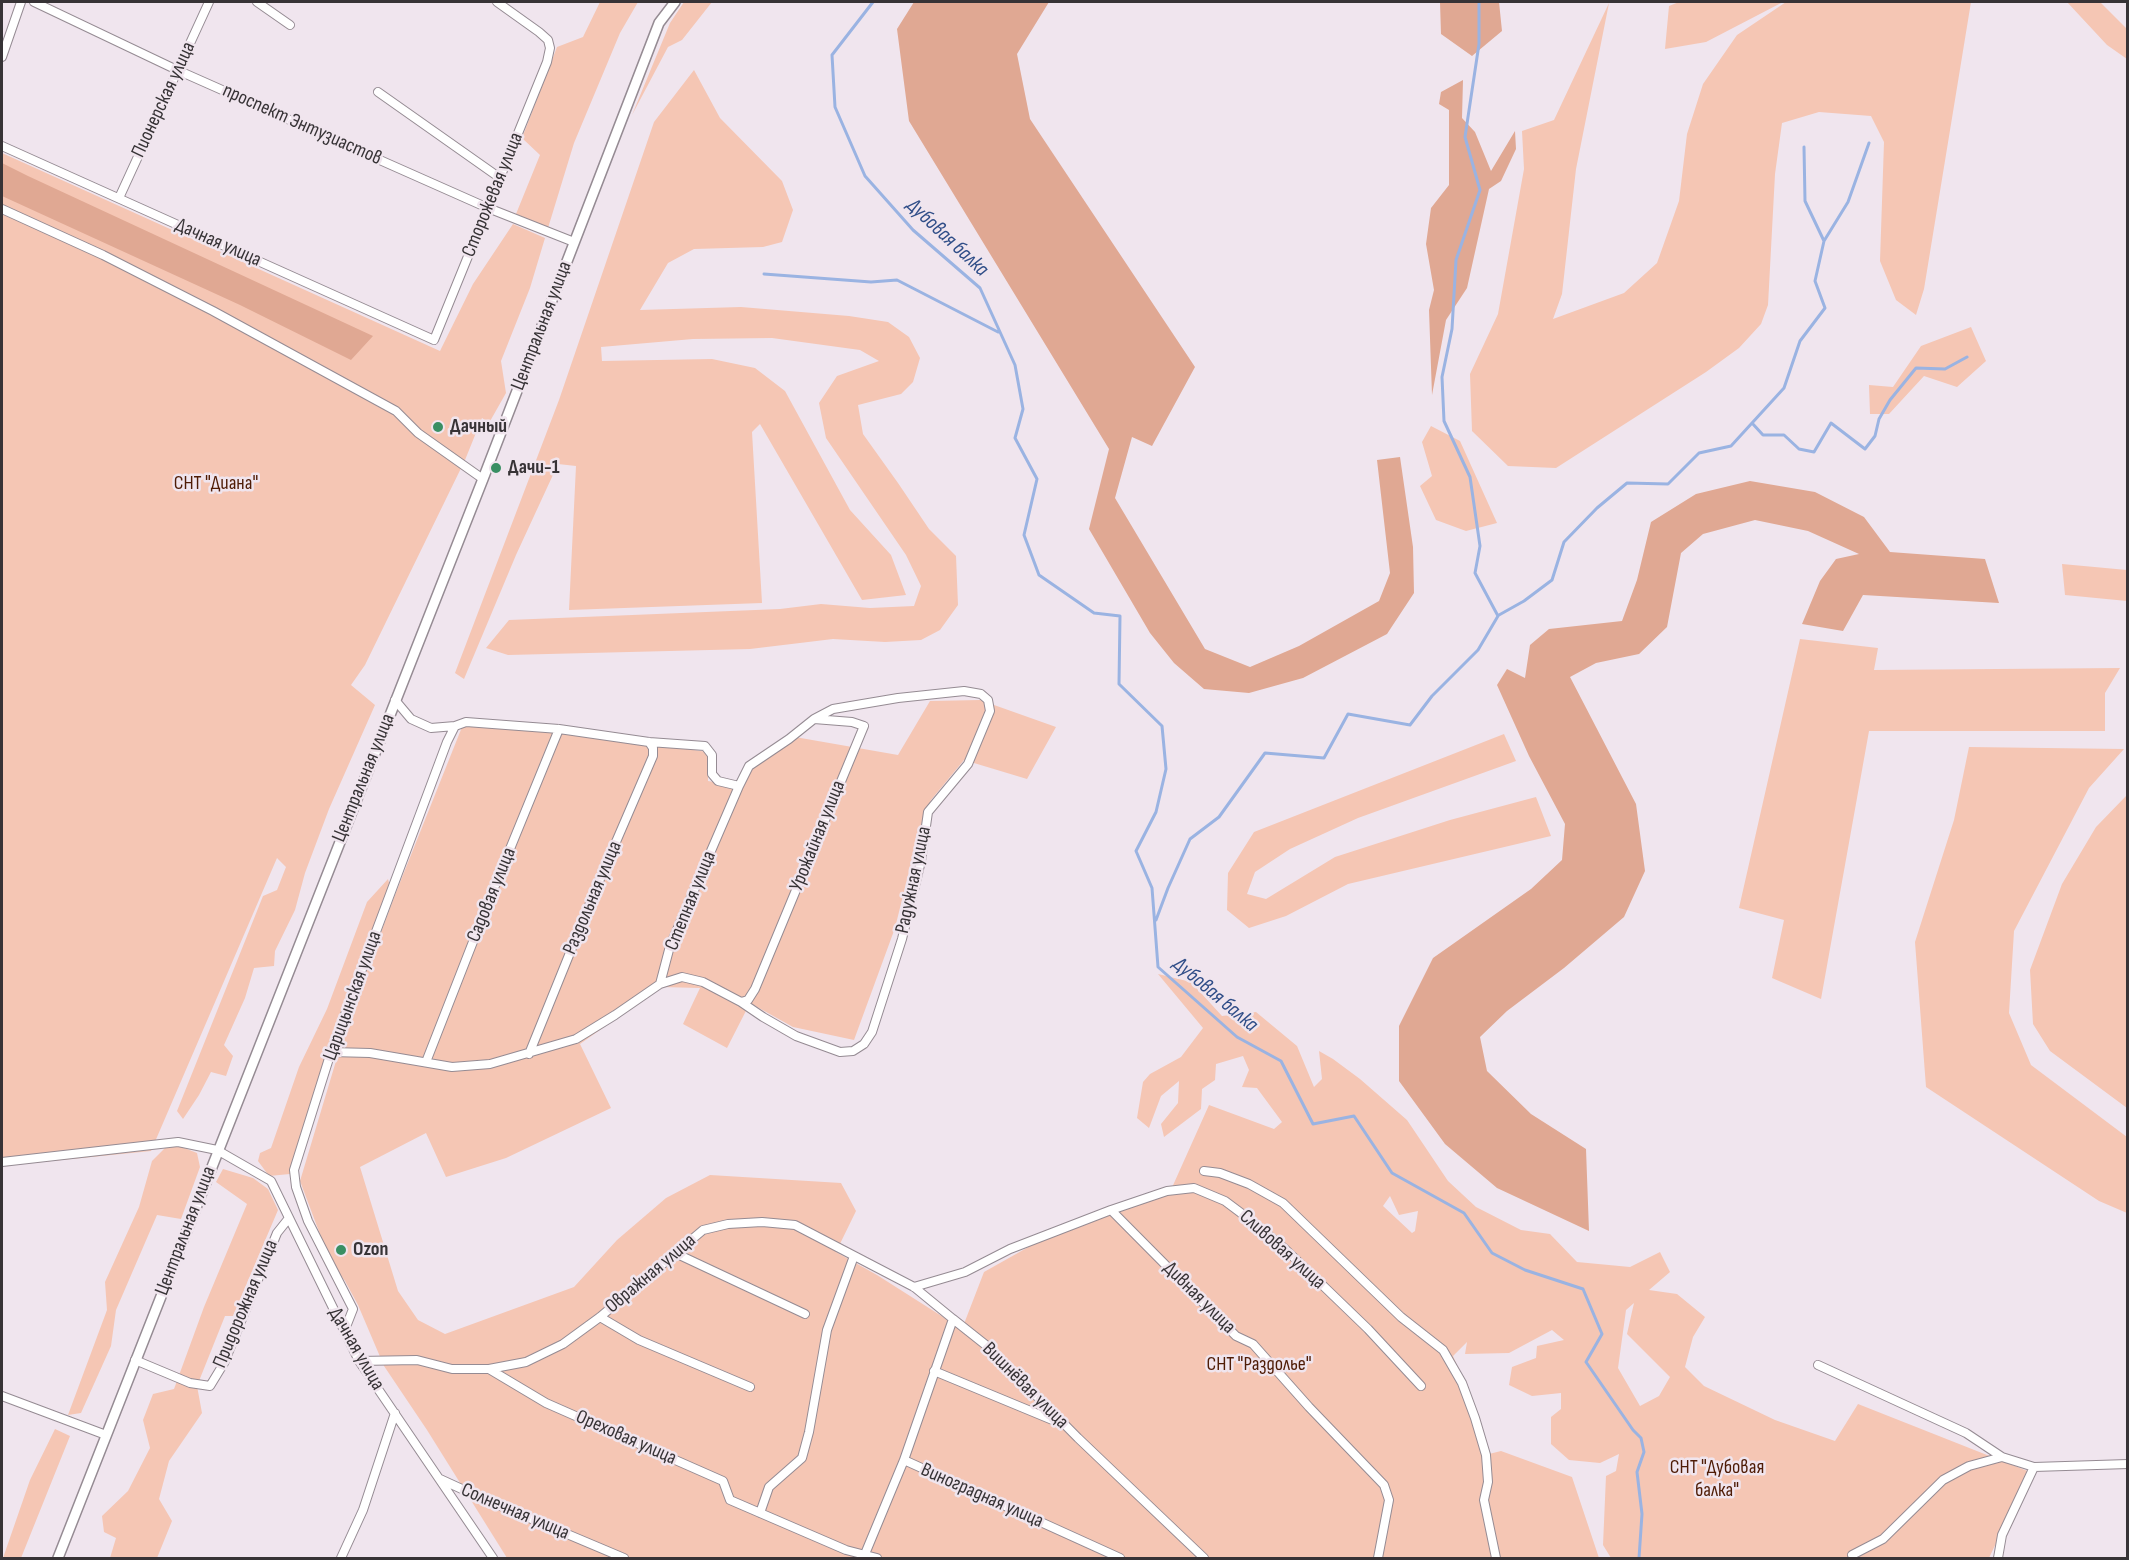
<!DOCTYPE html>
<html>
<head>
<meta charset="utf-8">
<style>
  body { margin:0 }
  #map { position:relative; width:2129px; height:1560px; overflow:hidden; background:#f0e5ee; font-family:"Sofia Sans Condensed",sans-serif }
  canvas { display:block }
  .frame { position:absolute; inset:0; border:3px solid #373336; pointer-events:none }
</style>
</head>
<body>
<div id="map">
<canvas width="2129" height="1560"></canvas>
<div class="frame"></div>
</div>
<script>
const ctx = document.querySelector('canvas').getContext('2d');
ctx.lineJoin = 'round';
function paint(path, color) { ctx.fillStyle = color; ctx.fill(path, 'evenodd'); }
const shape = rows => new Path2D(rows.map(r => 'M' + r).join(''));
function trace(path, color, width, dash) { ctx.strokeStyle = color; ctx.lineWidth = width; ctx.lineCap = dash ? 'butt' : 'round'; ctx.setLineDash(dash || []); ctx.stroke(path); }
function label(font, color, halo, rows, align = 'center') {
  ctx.font = font + ' "Sofia Sans Condensed",sans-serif'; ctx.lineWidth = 5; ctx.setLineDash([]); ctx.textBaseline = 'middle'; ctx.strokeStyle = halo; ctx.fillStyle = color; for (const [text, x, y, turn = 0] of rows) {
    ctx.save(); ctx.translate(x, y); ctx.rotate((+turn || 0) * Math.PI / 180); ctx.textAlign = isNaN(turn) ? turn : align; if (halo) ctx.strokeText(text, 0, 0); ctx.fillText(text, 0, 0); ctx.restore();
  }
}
const green = shape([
  [600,2,638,2,620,33,574,143,548,228,516,214,540,155,522,138,557,47,583,37],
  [684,2,712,2,682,40,668,47,632,115,670,23],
  [1679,2,1783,2,1706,42,1665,49,1669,6],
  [1786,2,1971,2,1924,289,1916,315,1896,300,1880,261,1884,142,1871,116,1819,112,1782,123,1775,174,1768,305,1761,324,1739,348,1706,372,1556,468,1508,466,1472,431,1470,374,1498,314,1524,169,1522,131,1554,120,1609,3,1576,169,1562,294,1553,319,1624,293,1657,263,1679,201,1687,134,1703,84,1737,35],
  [2067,2,2100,2,2127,29,2127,59,2107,45],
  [694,70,720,118,782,181,793,210,782,242,763,247,694,249,668,263,640,310,741,307,849,316,888,322,909,337,920,358,913,382,901,394,858,405,863,434,898,483,929,529,956,556,958,605,940,630,921,640,885,642,833,639,750,649,508,655,486,648,509,620,780,609,821,604,870,608,914,606,921,586,906,555,826,438,819,403,837,376,879,361,860,350,772,338,693,339,601,347,602,361,712,359,755,368,785,391,850,510,891,555,906,595,862,600,760,424,752,432,762,603,569,610,576,466,558,464,516,555,464,679,455,673,559,400,654,122],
  [2,153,440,351,473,284,513,224,545,238,530,288,501,361,506,393,489,423,482,418,465,460,365,665,351,685,375,705,329,809,305,873,295,910,275,951,274,966,254,968,245,998,224,1045,233,1056,226,1076,211,1072,199,1095,183,1119,177,1111,263,896,277,890,286,867,277,858,151,1151,2,1166],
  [1971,327,1986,361,1957,387,1924,376,1889,414,1870,414,1869,385,1893,387,1921,346],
  [1431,426,1460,441,1497,523,1466,531,1436,520,1420,486,1432,476,1422,442],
  [2062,564,2127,570,2127,601,2065,595],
  [1800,639,1878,648,1874,670,2120,668,2105,693,2105,731,1869,731,1821,999,1772,978,1784,920,1739,908],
  [980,700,1056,727,1027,779,964,760,931,800,920,827,895,928,854,1040,793,1027,750,1003,727,1048,683,1024,700,988,661,987,580,1044,611,1108,506,1158,446,1177,426,1133,360,1167,398,1291,418,1320,445,1334,574,1287,617,1240,666,1198,710,1175,841,1183,856,1211,836,1252,877,1275,962,1329,984,1272,1032,1245,1170,1192,1209,1105,1274,1129,1282,1122,1257,1088,1242,1087,1249,1070,1243,1056,1216,1064,1215,1080,1202,1089,1201,1109,1164,1137,1161,1124,1178,1103,1179,1081,1161,1096,1149,1128,1137,1118,1143,1082,1150,1074,1181,1057,1203,1028,1158,974,1191,982,1222,1016,1256,1012,1297,1046,1314,1087,1322,1079,1319,1051,1333,1059,1360,1079,1407,1120,1448,1181,1476,1207,1521,1230,1550,1234,1577,1262,1630,1267,1660,1252,1670,1272,1649,1290,1677,1294,1705,1317,1693,1337,1685,1367,1704,1386,1775,1420,1835,1441,1858,1404,2030,1472,1989,1558,1611,1558,1603,1545,1606,1476,1616,1471,1619,1454,1600,1463,1569,1460,1551,1444,1551,1417,1561,1409,1561,1393,1532,1396,1509,1385,1512,1367,1536,1358,1537,1346,1564,1340,1552,1330,1509,1353,1465,1354,1467,1342,1453,1356,1479,1417,1489,1454,1501,1451,1572,1477,1599,1558,507,1558,427,1430,384,1366,358,1305,345,1281,330,1261,300,1181,336,1061,340,1041,395,895,464,722,566,732,708,752,708,781,742,787,755,762,779,751,795,737,898,755,930,701],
  [1390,1196,1399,1215,1418,1211,1415,1231,1412,1233,1383,1206],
  [1634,1303,1627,1334,1670,1377,1659,1396,1640,1406,1618,1368,1626,1310],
  [1504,734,1516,761,1358,818,1290,849,1255,872,1247,894,1266,899,1335,857,1450,820,1536,797,1551,836,1348,884,1286,916,1249,928,1227,910,1228,873,1254,832],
  [1969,747,2124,749,2089,788,2014,931,2009,1013,2031,1065,2127,1137,2127,1213,2099,1201,1926,1087,1915,942,1954,820],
  [2127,795,2127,1108,2050,1051,2033,1024,2030,970,2062,884,2096,827],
  [388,879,391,890,298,1153,290,1174,269,1176,258,1161,260,1153,271,1148,299,1067,327,1009,367,902],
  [174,1144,197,1153,200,1167,181,1219,157,1215,116,1310,111,1346,81,1413,68,1415,107,1310,105,1282,139,1207,152,1161,168,1145],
  [223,1169,253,1178,268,1189,278,1210,233,1316,225,1316,197,1386,202,1413,169,1461,159,1499,172,1521,157,1558,110,1558,116,1538,104,1532,102,1516,128,1491,150,1448,143,1420,153,1394,174,1389,204,1307,247,1204,216,1182],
  [55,1429,70,1436,21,1558,3,1558,30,1480]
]);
const forest = shape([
  [914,2,1049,2,1017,54,1030,119,1195,367,1152,446,1132,437,1115,498,1205,649,1250,667,1299,646,1379,601,1390,573,1377,460,1400,457,1413,547,1414,593,1387,634,1303,678,1249,693,1204,689,1174,663,1150,633,1089,529,1109,449,909,121,897,29],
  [1440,2,1499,2,1502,31,1472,56,1441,34],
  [1463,80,1462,118,1475,132,1491,171,1515,131,1516,149,1501,181,1489,189,1467,288,1446,320,1432,395,1429,310,1434,290,1426,244,1431,208,1449,185,1449,110,1439,104,1441,92],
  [2,163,28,176,373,336,351,360,240,305,2,196],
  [1750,481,1815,492,1864,517,1890,552,1985,559,1999,603,1863,595,1843,631,1802,624,1820,581,1836,559,1859,554,1808,531,1755,520,1703,534,1681,553,1667,627,1639,654,1596,663,1570,677,1636,804,1645,871,1624,917,1564,968,1507,1011,1480,1037,1487,1071,1531,1114,1586,1149,1589,1231,1497,1188,1445,1144,1399,1081,1399,1026,1433,958,1531,889,1562,860,1565,824,1529,756,1497,685,1507,669,1525,678,1530,645,1549,629,1622,621,1637,580,1651,522,1696,494]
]);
const stream = shape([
  [873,2,832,55,835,107,865,176,913,230,980,288,1015,365,1023,409,1015,438,1037,479,1024,535,1039,575,1094,613,1120,616,1119,684,1162,726,1166,769,1156,812,1136,851,1152,888,1158,967,1237,1037,1281,1061,1313,1124,1354,1116,1392,1173,1464,1213,1492,1253,1525,1270,1583,1289,1602,1334,1586,1362,1633,1430,1641,1438,1644,1452,1637,1472,1642,1514,1639,1558],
  [1824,241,1848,202,1869,143],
  [764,274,871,282,897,280,998,332],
  [1752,423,1763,435,1784,435,1799,449,1814,452,1831,423,1865,449,1875,436,1879,419,1890,400,1916,368,1945,369,1967,357],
  [1499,615,1524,601,1552,580,1564,542,1597,508,1627,483,1668,484,1699,453,1731,446,1784,388,1800,341,1825,308,1815,281,1824,241,1805,201,1804,147],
  [1156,920,1168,888,1190,839,1219,817,1265,753,1324,758,1348,714,1410,725,1432,696,1478,650,1498,616,1475,573,1480,546,1470,477,1444,421,1442,377,1452,329,1456,260,1480,190,1465,137,1479,44,1479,2]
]);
const minor = shape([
  [34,2,177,70,488,208,574,242],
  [257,2,290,25],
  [2,57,21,2],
  [378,92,500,178],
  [2,146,434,340,547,62,550,48,548,40,539,32,497,2],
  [119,198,209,2],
  [2,209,103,255,213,311,396,411,418,433,483,479],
  [660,984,682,977,703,982,741,1002,748,1000,755,989,864,726,852,722,814,719,789,739,749,766,739,786],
  [741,1002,763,1017,796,1036,840,1052,853,1051,864,1044,872,1032,902,939,921,861,928,812,968,764,990,711,988,700,981,694,964,691,898,698,833,709,814,719],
  [331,1052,370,1053,452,1067,490,1064,576,1039,615,1015,660,984,670,946,739,786,718,781,712,774,712,755,705,746,649,742,559,729,466,722,455,726],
  [529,1054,597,886,653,756,653,748,649,742],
  [426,1062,494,888,559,729],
  [2,1162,178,1142,217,1150,271,1181,359,1361,493,1558],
  [1204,1171,1220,1173,1249,1184,1283,1203,1401,1317,1443,1350,1462,1383,1475,1418,1486,1455,1488,1482,1484,1500,1496,1558],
  [1111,1210,1167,1191,1194,1188,1225,1201,1253,1222,1284,1248,1368,1329,1421,1386],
  [675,1253,805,1314],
  [914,1287,965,1272,1010,1249,1111,1210,1236,1336,1253,1344,1309,1407,1384,1485,1389,1500,1378,1558],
  [600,1317,639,1340,750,1387],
  [344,1332,353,1309,308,1221,296,1187,294,1170,331,1052,447,742,455,726,431,728,411,719,395,700],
  [135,1360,190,1383,210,1386,224,1363,277,1233,289,1218],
  [359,1361,417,1360,452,1369,489,1369,546,1403,723,1481,730,1500,846,1550,877,1558],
  [1818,1365,1966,1433,2002,1457,2034,1467,2128,1464],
  [489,1369,526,1362,563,1344,600,1317,703,1230,728,1224,762,1222,795,1225,914,1287,953,1319],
  [934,1371,1062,1424],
  [2,1396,106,1435],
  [904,1460,953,1319,987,1346,1078,1438,1204,1558],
  [440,1479,477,1496,624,1558],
  [760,1513,769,1487,802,1458,809,1432,827,1330,854,1256],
  [865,1554,904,1460,1120,1558],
  [1852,1555,1883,1539,1943,1480,1969,1466,2002,1457],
  [341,1558,363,1510,395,1413],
  [1998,1558,2002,1535,2034,1467]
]);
const tertiary = shape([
  [58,1558,483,479,659,23,675,2]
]);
const markers = [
  [438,427,6,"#398f63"],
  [496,468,6,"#398f63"],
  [341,1250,6,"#398f63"]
];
const streetNames = [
  ["Пионерская улица",164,100,-65],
  ["проспект Энтузиастов",302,125,24],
  ["Сторожевая улица",493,195,-68],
  ["Дачная улица",218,243,24],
  ["Центральная улица",542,326,-69],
  ["Центральная улица",364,778,-68],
  ["Урожайная улица",818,836,-68],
  ["Радужная улица",914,880,-78],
  ["Садовая улица",492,895,-68],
  ["Раздольная улица",593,898,-67],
  ["Степная улица",691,901,-68],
  ["Царицынская улица",353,996,-70],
  ["Центральная улица",186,1231,-69],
  ["Сливовая улица",1282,1250,42],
  ["Овражная улица",651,1274,-40],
  ["Дивная улица",1199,1298,45],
  ["Придорожная улица",246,1304,-67],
  ["Дачная улица",356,1349,60],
  ["Вишнёвая улица",1025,1386,45],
  ["Ореховая улица",626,1438,24],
  ["Виноградная улица",982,1496,24],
  ["Солнечная улица",515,1512,23]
];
const poiNames = [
  ["Дачный",450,427],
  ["Дачи-1",508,468],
  ["Ozon",353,1250]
];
const parkNames = [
  ["СНТ \"Диана\"",216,484],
  ["СНТ \"Раздолье\"",1259,1365],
  ["СНТ \"Дубовая",1717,1468],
  ["балка\"",1717,1491]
];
const waterNames = [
  ["Дубовая балка",947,238,43],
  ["Дубовая балка",1215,995,40]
];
paint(green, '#f5c6b4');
paint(forest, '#e0a893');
trace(stream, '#9ab3e2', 3);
trace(minor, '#958b93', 10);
trace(tertiary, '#958b93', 12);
trace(minor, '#fff', 8);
trace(tertiary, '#fff', 9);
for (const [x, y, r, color] of markers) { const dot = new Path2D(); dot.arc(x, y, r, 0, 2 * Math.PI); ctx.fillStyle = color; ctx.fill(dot); trace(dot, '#f0e5ee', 2); }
label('20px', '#373336', '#f0e5ee', streetNames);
label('bold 20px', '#373336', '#f0e5ee', poiNames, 'left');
label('20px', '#4f1c06', '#f0e5ee', parkNames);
label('italic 21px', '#304e88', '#f0e5ee', waterNames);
</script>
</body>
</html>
